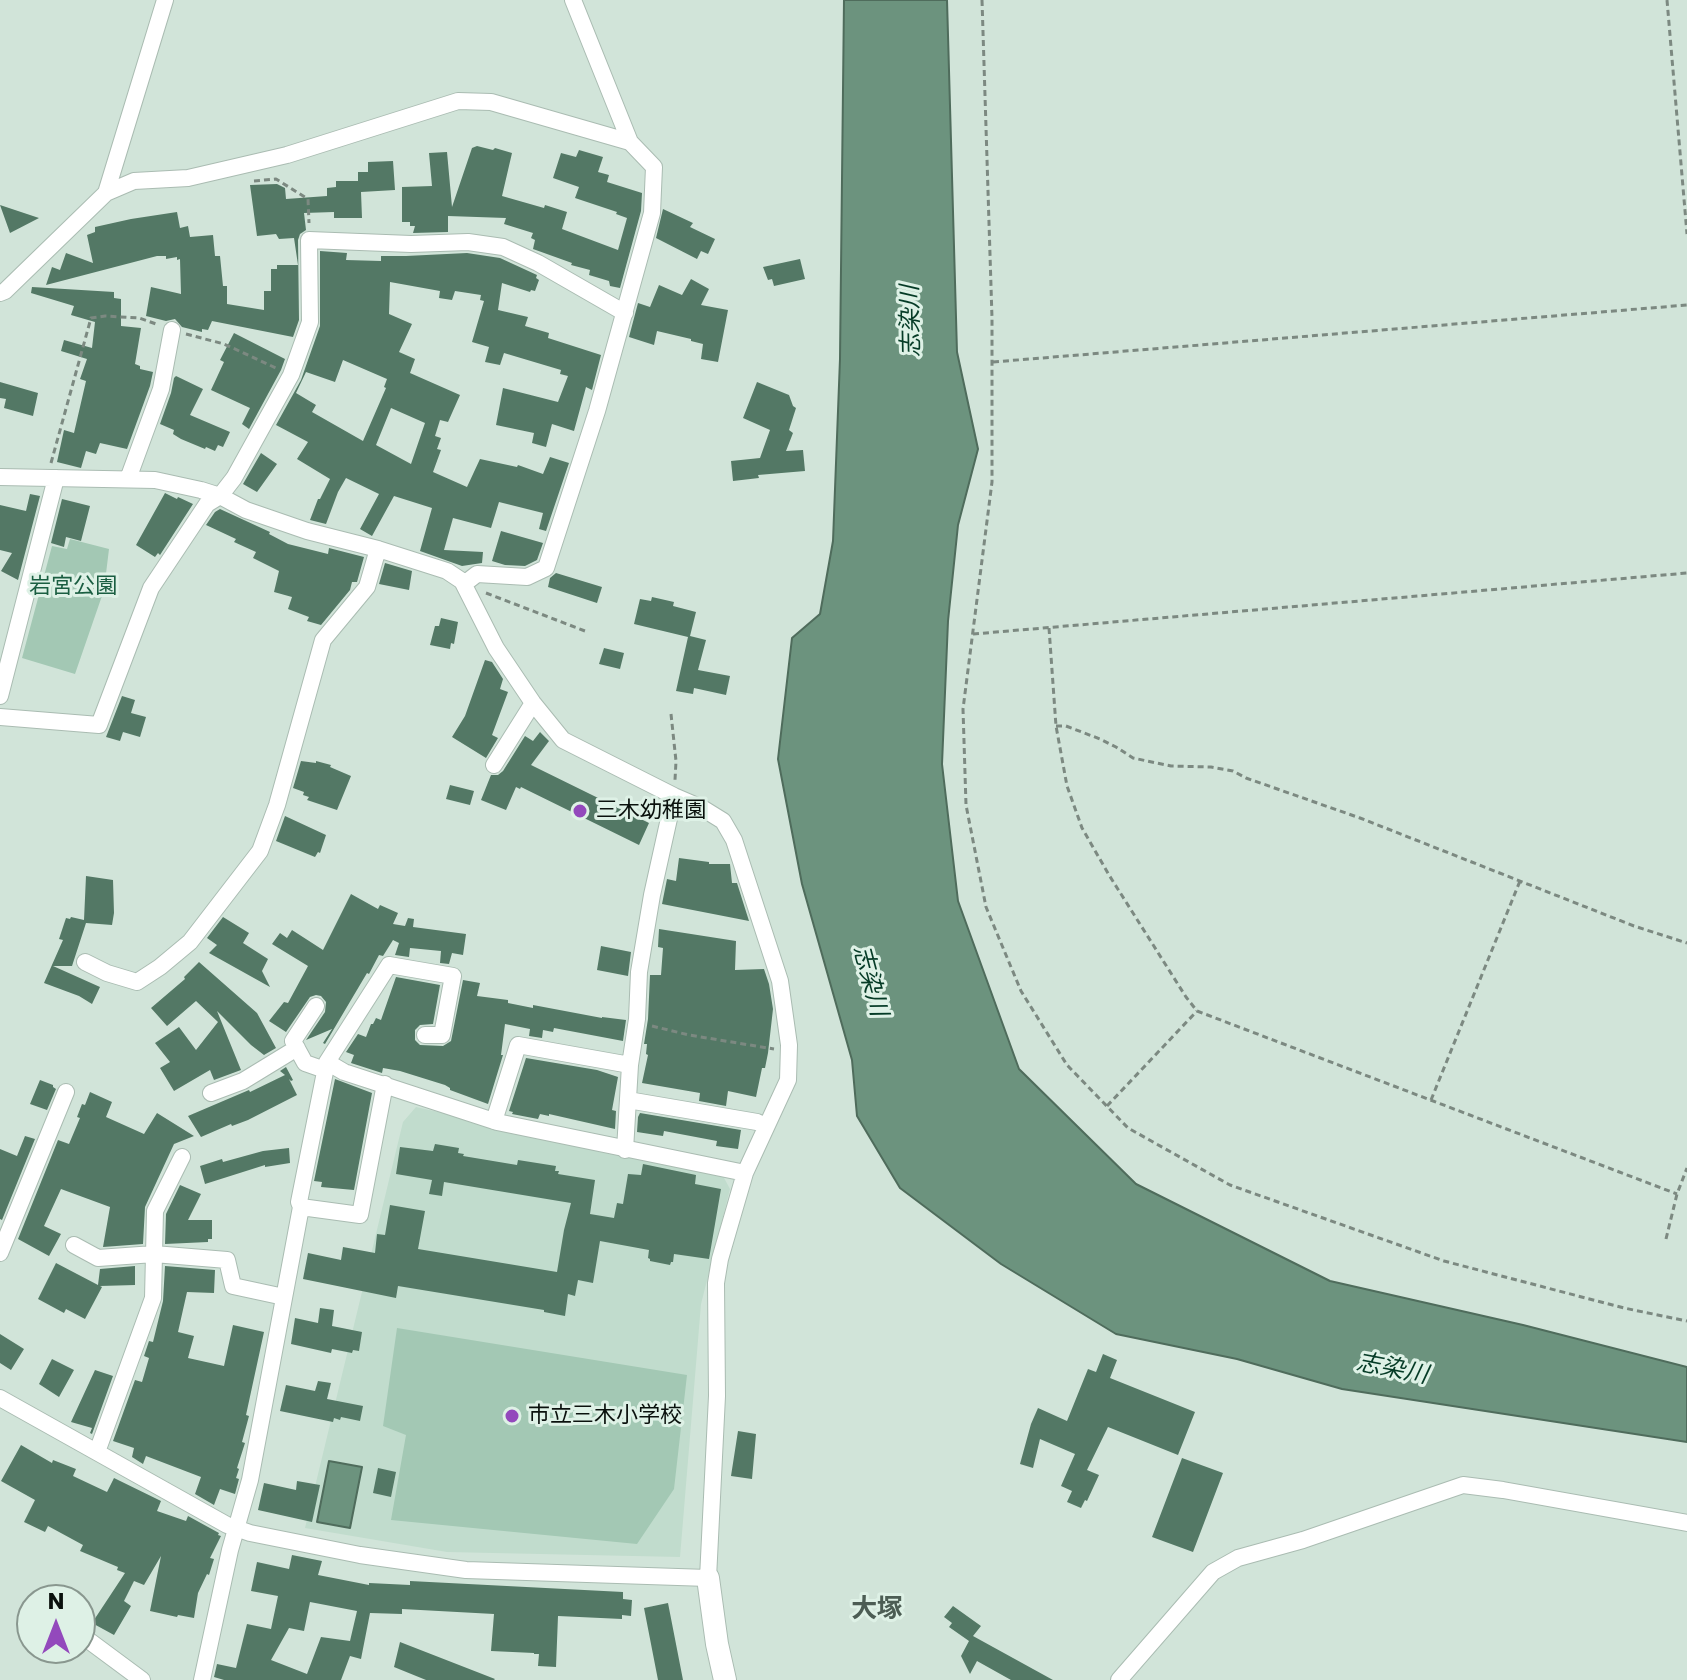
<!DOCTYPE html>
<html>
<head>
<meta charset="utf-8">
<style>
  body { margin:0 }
  #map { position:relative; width:1687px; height:1680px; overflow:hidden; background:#d1e4d9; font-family:Poppins,sans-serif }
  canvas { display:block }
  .north { position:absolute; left:16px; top:1584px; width:80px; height:80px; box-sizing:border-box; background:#def1e6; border:2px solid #89978f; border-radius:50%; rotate:0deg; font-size:22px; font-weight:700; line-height:32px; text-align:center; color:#0a110d }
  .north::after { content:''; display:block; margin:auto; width:28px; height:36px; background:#9349bc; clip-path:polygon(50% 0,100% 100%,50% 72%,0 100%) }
</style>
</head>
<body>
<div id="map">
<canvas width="1687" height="1680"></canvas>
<div class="north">N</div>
</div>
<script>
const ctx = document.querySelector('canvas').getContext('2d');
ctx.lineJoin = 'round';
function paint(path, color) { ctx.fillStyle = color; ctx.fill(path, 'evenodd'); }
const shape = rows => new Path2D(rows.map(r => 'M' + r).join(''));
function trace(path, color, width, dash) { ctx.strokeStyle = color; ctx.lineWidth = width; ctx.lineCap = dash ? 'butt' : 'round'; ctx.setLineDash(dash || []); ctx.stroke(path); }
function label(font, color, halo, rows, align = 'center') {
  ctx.font = font + ' Poppins,"Noto Sans JP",sans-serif'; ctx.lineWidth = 6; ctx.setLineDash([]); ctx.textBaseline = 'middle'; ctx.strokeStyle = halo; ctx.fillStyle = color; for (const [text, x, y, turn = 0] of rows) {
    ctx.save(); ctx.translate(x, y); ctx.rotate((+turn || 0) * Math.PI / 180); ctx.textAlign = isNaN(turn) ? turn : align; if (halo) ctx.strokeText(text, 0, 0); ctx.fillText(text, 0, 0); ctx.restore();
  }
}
const built = shape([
  [416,1107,723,1176,730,1189,701,1304,680,1557,447,1552,305,1528,403,1122]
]);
const green = shape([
  [70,539,109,549,104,590,75,674,22,658,52,546,67,549],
  [397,1328,687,1375,674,1489,637,1544,391,1520,406,1435,383,1426]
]);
const water = shape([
  [844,0,947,0,957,352,978,449,958,525,948,621,942,764,958,901,1019,1069,1136,1184,1330,1281,1523,1325,1687,1367,1687,1442,1342,1389,1237,1359,1116,1334,1001,1264,900,1188,857,1116,852,1060,802,884,778,759,792,638,820,614,833,541,840,359,844,0],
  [329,1461,362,1467,350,1528,317,1522,329,1461]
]);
const building = shape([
  [477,146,493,150,495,148,512,153,502,196,544,208,545,205,567,212,562,229,618,250,627,218,616,214,617,212,575,198,579,187,553,178,561,153,576,157,579,150,603,157,598,172,609,175,607,182,642,193,641,211,620,288,610,286,609,281,589,275,590,270,571,265,572,263,533,249,535,240,531,238,533,233,504,224,506,218,448,216,448,232,413,233,415,226,410,226,410,222,402,222,402,187,432,186,429,153,447,152,452,207,472,148],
  [393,161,395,190,361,192,362,218,334,218,334,212,304,213,306,230,300,234,298,240,299,320,293,337,212,321,208,330,202,329,202,332,182,327,175,319,166,321,146,316,151,287,181,294,180,259,177,260,177,257,166,259,166,256,157,256,46,285,52,267,60,270,66,253,93,263,87,235,95,232,95,227,131,219,177,212,180,228,188,226,190,237,213,235,215,256,220,256,223,286,227,286,227,304,264,310,264,291,271,291,271,269,277,269,277,265,298,265,294,238,279,239,276,234,257,236,250,185,277,184,285,188,286,199,327,196,327,188,336,187,336,181,358,181,358,172,368,172,368,162],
  [0,205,39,218,10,233],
  [663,209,693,223,690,227,715,239,708,254,701,251,697,259,656,238],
  [320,251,347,253,346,260,381,261,381,256,406,256,467,253,500,258,537,275,536,278,539,280,535,291,531,290,530,292,502,283,498,310,528,317,525,326,549,333,548,338,601,355,592,390,586,387,574,431,552,424,546,447,532,443,534,433,496,425,503,388,558,402,568,376,560,374,561,370,504,353,500,365,485,362,489,347,472,342,484,301,480,300,481,295,455,291,452,300,439,298,440,291,390,282,389,314,412,324,399,352,415,359,410,373,460,395,448,422,440,420,435,436,441,438,437,449,441,450,433,472,467,487,480,459,517,467,518,465,543,474,550,457,569,463,546,531,539,529,543,513,499,502,491,528,453,518,444,550,483,552,482,563,462,566,420,551,432,508,394,496,372,536,360,529,379,494,346,478,338,492,326,524,310,520,318,499,320,499,330,479,297,459,308,442,276,425,301,380,320,326],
  [343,360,387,379,384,387,386,388,363,441,312,412,316,405,296,393,306,372,335,382],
  [391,408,425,423,411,464,376,445],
  [800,259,805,279,774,286,772,279,768,280,763,267],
  [691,279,709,289,701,305,728,310,718,362,701,359,703,344,691,341,691,339,657,331,654,345,629,337,638,303,650,307,659,285,682,295],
  [32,287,114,292,114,298,121,299,121,326,141,328,135,364,140,366,140,369,153,372,150,386,127,449,100,443,96,454,86,451,81,468,57,462,64,430,74,433,86,381,80,379,87,359,61,351,64,340,92,348,95,322,71,315,74,306,31,293],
  [234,333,285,359,281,370,249,429,242,424,250,408,211,390,224,362,220,360],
  [176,376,203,389,190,415,230,432,223,447,218,445,215,451,206,447,205,449,181,439,173,434,174,430,160,424,171,393,174,378],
  [0,382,38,393,33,416,4,408,6,399,0,398],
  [757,382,789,395,793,406,796,408,789,430,793,433,786,451,803,450,805,471,758,475,759,478,733,481,731,461,760,458,770,430,743,418],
  [261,453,277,464,257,492,243,484],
  [165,493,177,499,178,497,193,504,160,555,158,553,155,557,136,545],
  [30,494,40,496,18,580,1,571,12,553,0,550,0,505,26,511],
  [62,499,90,506,81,541,66,537,64,547,51,543],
  [220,509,270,532,269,534,288,544,328,554,329,548,364,557,357,582,352,582,350,590,321,625,307,621,309,617,288,609,292,597,274,592,279,571,253,558,256,552,234,542,236,539,206,525,215,512],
  [501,531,543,543,537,560,525,566,505,565,492,561],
  [385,563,412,571,409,590,379,584],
  [556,573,602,587,597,603,548,587,550,578],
  [652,597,674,602,673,606,696,612,690,636,706,640,698,670,730,676,726,695,694,688,693,694,676,691,688,637,634,624,640,599,651,601],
  [441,618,458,622,454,644,451,643,450,649,430,645,435,626,439,626],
  [604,648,624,653,620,669,599,664],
  [485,660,492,662,503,679,500,689,508,692,492,735,498,738,486,758,452,737,465,716],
  [122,696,135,700,131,713,146,717,140,737,123,732,120,741,106,737],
  [540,732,549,741,531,765,649,823,639,845,521,787,520,789,516,787,506,810,481,800,491,775,498,775,503,771,525,736,533,741],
  [301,761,316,763,316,761,331,765,330,767,351,776,337,810,307,800,309,797,303,795,304,792,293,788],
  [450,785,474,791,470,805,446,799],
  [285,816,326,835,320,853,318,852,315,857,276,841],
  [679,858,709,862,709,864,730,864,732,883,737,883,749,921,662,904,667,879,676,881],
  [86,876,113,880,114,913,112,925,86,923,72,966,53,966,100,987,92,1004,79,996,44,983,63,940,59,939,66,918,70,919,71,917,84,920],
  [351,894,378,909,380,905,398,913,393,924,405,926,408,918,414,919,413,927,466,934,463,955,452,953,449,964,440,963,441,951,410,948,409,957,395,955,399,943,393,940,383,956,379,955,369,974,367,973,325,1044,323,1043,332,1029,306,1040,325,1012,326,1002,321,996,316,995,310,997,286,1032,269,1021,284,1002,288,1003,308,966,272,944,280,933,287,938,292,930,323,950],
  [223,917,249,933,243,943,268,959,262,971,270,987,209,953,217,945,207,938],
  [659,929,736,941,735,970,764,969,769,984,773,1009,768,1053,765,1068,762,1068,756,1097,728,1091,726,1106,699,1101,700,1093,642,1083,648,1055,646,1054,647,1044,644,1044,648,1019,650,975,661,975,663,948,658,947],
  [601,946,631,952,628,976,597,970],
  [199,962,257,1013,276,1048,264,1055,251,1045,217,1011,241,1070,214,1080,210,1070,174,1091,160,1068,170,1062,155,1043,179,1027,196,1050,218,1022,196,1001,167,1026,151,1008,185,979,184,977],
  [396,977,440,985,433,1024,420,1025,415,1030,415,1040,420,1045,443,1046,451,1041,463,980,480,983,477,996,508,1000,508,1003,533,1008,533,1005,602,1018,602,1017,626,1020,623,1041,554,1028,553,1032,543,1030,542,1038,529,1036,530,1029,505,1024,501,1055,503,1055,488,1104,450,1090,450,1088,445,1085,400,1071,383,1068,382,1073,351,1063,354,1055,346,1052,358,1034,366,1037,371,1024,373,1024,376,1018,381,1020],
  [526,1058,597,1070,618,1077,612,1110,616,1111,615,1129,549,1114,549,1116,540,1114,538,1119,512,1114,513,1112,509,1111],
  [286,1067,293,1080,291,1081,289,1079,297,1095,248,1120,232,1126,231,1124,201,1137,188,1116,249,1090,250,1092,285,1075,280,1071],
  [335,1079,372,1093,354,1190,321,1187,322,1182,314,1181],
  [40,1080,53,1085,53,1087,56,1089,47,1110,30,1104],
  [90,1092,112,1102,106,1117,144,1134,157,1113,194,1136,174,1144,145,1207,143,1244,103,1247,110,1207,61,1189,44,1226,61,1234,49,1256,18,1239,58,1140,69,1144,80,1118,77,1117,82,1104,85,1105],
  [640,1113,741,1130,738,1149,716,1146,717,1141,664,1131,663,1136,637,1132,638,1117],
  [25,1136,35,1139,2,1220,0,1219,0,1149,17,1156],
  [435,1144,459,1148,458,1153,464,1154,463,1156,517,1165,518,1160,556,1166,555,1171,559,1171,558,1174,595,1180,590,1214,614,1218,617,1203,623,1204,628,1174,641,1175,643,1164,696,1175,695,1184,721,1189,709,1259,674,1254,673,1262,671,1262,670,1265,650,1261,650,1259,648,1258,649,1250,600,1241,593,1283,578,1280,575,1296,568,1294,565,1316,544,1312,544,1310,398,1286,396,1298,303,1279,308,1253,341,1260,343,1247,375,1253,377,1234,385,1235,390,1205,425,1211,418,1249,557,1272,564,1230,571,1203,444,1182,442,1196,429,1194,432,1180,396,1174,400,1147,433,1151],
  [289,1148,290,1163,265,1167,265,1165,205,1184,200,1166,222,1159,223,1162,263,1151],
  [180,1185,201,1194,188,1220,212,1220,212,1239,208,1239,208,1242,165,1244,166,1214],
  [56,1263,98,1285,100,1269,135,1266,135,1285,100,1286,102,1287,85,1319,66,1309,64,1313,38,1299],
  [165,1266,215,1270,214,1293,187,1292,178,1332,194,1336,188,1358,224,1366,233,1325,264,1332,246,1415,249,1416,242,1442,245,1443,237,1468,239,1469,236,1478,239,1479,235,1494,220,1489,214,1505,195,1494,201,1477,146,1456,143,1464,132,1457,134,1448,113,1441,135,1380,142,1382,149,1358,144,1356,149,1341,153,1342,163,1301],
  [320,1308,334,1310,332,1326,362,1332,359,1351,353,1350,352,1353,332,1349,331,1353,291,1344,295,1318,318,1323],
  [0,1334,24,1349,11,1370,0,1363],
  [1103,1354,1117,1360,1110,1378,1195,1412,1178,1455,1108,1427,1087,1470,1099,1475,1087,1501,1085,1500,1081,1508,1067,1502,1072,1491,1061,1486,1075,1454,1040,1439,1033,1468,1020,1464,1031,1424,1038,1408,1067,1421,1088,1369,1096,1372],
  [52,1359,74,1370,59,1397,39,1384],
  [95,1370,113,1376,92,1434,90,1433,92,1428,71,1422],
  [318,1381,331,1383,327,1399,363,1406,360,1421,341,1417,340,1420,334,1418,333,1422,280,1411,286,1385,315,1391],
  [738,1431,756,1434,752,1479,731,1476],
  [21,1445,52,1463,53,1460,76,1469,73,1476,107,1492,114,1478,161,1501,157,1511,186,1521,188,1516,219,1533,218,1535,221,1536,210,1558,214,1559,209,1575,207,1574,198,1593,194,1618,178,1615,177,1617,150,1611,161,1556,144,1585,134,1581,124,1601,131,1606,114,1635,92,1623,125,1573,117,1570,118,1567,80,1551,83,1545,48,1526,45,1532,24,1522,35,1500,1,1481],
  [1182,1458,1223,1473,1193,1552,1152,1537],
  [378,1468,396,1472,391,1497,373,1493],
  [297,1481,320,1485,312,1522,258,1510,264,1483,296,1490],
  [292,1555,322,1561,318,1575,369,1585,369,1583,410,1585,410,1581,623,1592,623,1599,632,1600,631,1616,622,1615,622,1619,558,1616,556,1667,538,1666,539,1654,534,1654,534,1653,491,1651,494,1614,402,1609,402,1614,370,1613,361,1659,350,1656,341,1680,224,1680,214,1677,217,1664,236,1668,247,1624,271,1629,278,1596,251,1591,257,1562,289,1569],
  [310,1602,357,1611,350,1641,321,1637,307,1674,271,1660,289,1628,304,1631],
  [668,1603,683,1680,658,1680,644,1608],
  [953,1606,981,1626,973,1636,1053,1680,1011,1680,977,1661,970,1674,961,1656,969,1641,949,1627,952,1623,944,1617],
  [400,1642,495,1679,494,1680,426,1680,394,1667]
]);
const path = shape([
  [982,0,992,318,992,482,963,709,966,805,986,907,1021,991,1067,1065,1128,1128,1230,1185,1444,1261,1624,1308,1687,1321],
  [1667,0,1687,234],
  [254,181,276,179,308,199,309,223],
  [186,334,224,344,276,368],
  [993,362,1687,305],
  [51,463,91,318,105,316,139,318,156,324],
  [486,593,585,631],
  [1049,628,1056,726,1067,786,1082,828,1109,875,1186,997,1197,1011,1677,1194],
  [973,634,1687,573],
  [671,714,676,761,675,780],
  [1056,726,1066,726,1100,739,1116,747,1133,758,1171,766,1211,767,1233,771,1246,778,1360,818,1634,926,1687,943],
  [652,1026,689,1035,774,1049],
  [1431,1100,1520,881],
  [1107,1106,1197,1011],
  [1666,1239,1677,1194,1687,1168]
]);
const street = shape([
  [106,193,165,0],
  [0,293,5,291,106,193,134,181,188,178,287,155,458,101,491,102,630,142],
  [0,477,155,480,201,490,220,496,246,510,307,531,378,549,447,571,462,581,496,648,533,703,563,740,674,796,702,808,723,821,734,840,780,981,789,1045,788,1080,745,1173,720,1259,716,1283,717,1396,708,1578,466,1570,360,1555,250,1533,227,1525,0,1398],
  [128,479,161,389,172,330],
  [464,584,477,574,527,577,546,568,597,411,652,213,654,167,630,142,573,0],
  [0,696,56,478],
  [0,717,99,725,151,588,207,504,220,496,234,478,291,375,310,322,309,240,411,244,468,242,503,247,538,263,625,313],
  [494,765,533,703],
  [85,962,107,973,137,982,160,967,190,942,260,851,277,805,323,640,367,587,378,549],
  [316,1006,293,1041,305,1063,325,1070],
  [327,1062,344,1072,497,1122,745,1173],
  [385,1084,360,1215,301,1207,299,1202,327,1062,389,965,453,976,442,1035,425,1035],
  [211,1093,243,1081,297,1048],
  [628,1100,757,1122,766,1126],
  [494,1121,518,1045,630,1065],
  [625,1150,630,1065,637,1019,639,972,652,895,674,796],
  [74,1245,98,1258,154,1254,227,1260,233,1286,284,1297],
  [0,1253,66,1092],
  [97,1452,153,1298,155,1211,182,1157],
  [80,1634,142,1680],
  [202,1680,230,1550,250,1480,301,1207],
  [1119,1680,1213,1572,1238,1558,1303,1540,1463,1485,1503,1490,1687,1523]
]);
const secondary = shape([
  [708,1578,717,1644,725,1680]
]);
const markers = [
  [580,811,8,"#9349bc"],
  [512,1416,8,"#9349bc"]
];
const parkNames = [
  ["岩宮公園",73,587]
];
const poiNames = [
  ["三木幼稚園",596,811],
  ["市立三木小学校",528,1416]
];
const waterNames = [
  ["志染川",912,321,-91],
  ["志染川",869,981,75],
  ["志染川",1392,1370,11]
];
const quarterNames = [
  ["大塚",877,1610]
];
paint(built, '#c1dccd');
paint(green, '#a3c8b4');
paint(water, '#6c937e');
trace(water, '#4f6c5c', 2);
paint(building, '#537865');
trace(street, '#aabcb2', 18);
trace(secondary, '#aabcb2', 24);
trace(path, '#7c8981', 3, [6, 4]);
trace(street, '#fff', 16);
trace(secondary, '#fff', 22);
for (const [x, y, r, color] of markers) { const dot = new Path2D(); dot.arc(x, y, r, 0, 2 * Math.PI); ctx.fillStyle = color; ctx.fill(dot); trace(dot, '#def1e6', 3); }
label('22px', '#1a5e41', '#def1e6', parkNames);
label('22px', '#0a110d', '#def1e6', poiNames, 'left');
label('italic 24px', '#053b26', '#def1e6', waterNames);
label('bold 26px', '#4c5d54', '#def1e6', quarterNames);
</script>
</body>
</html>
